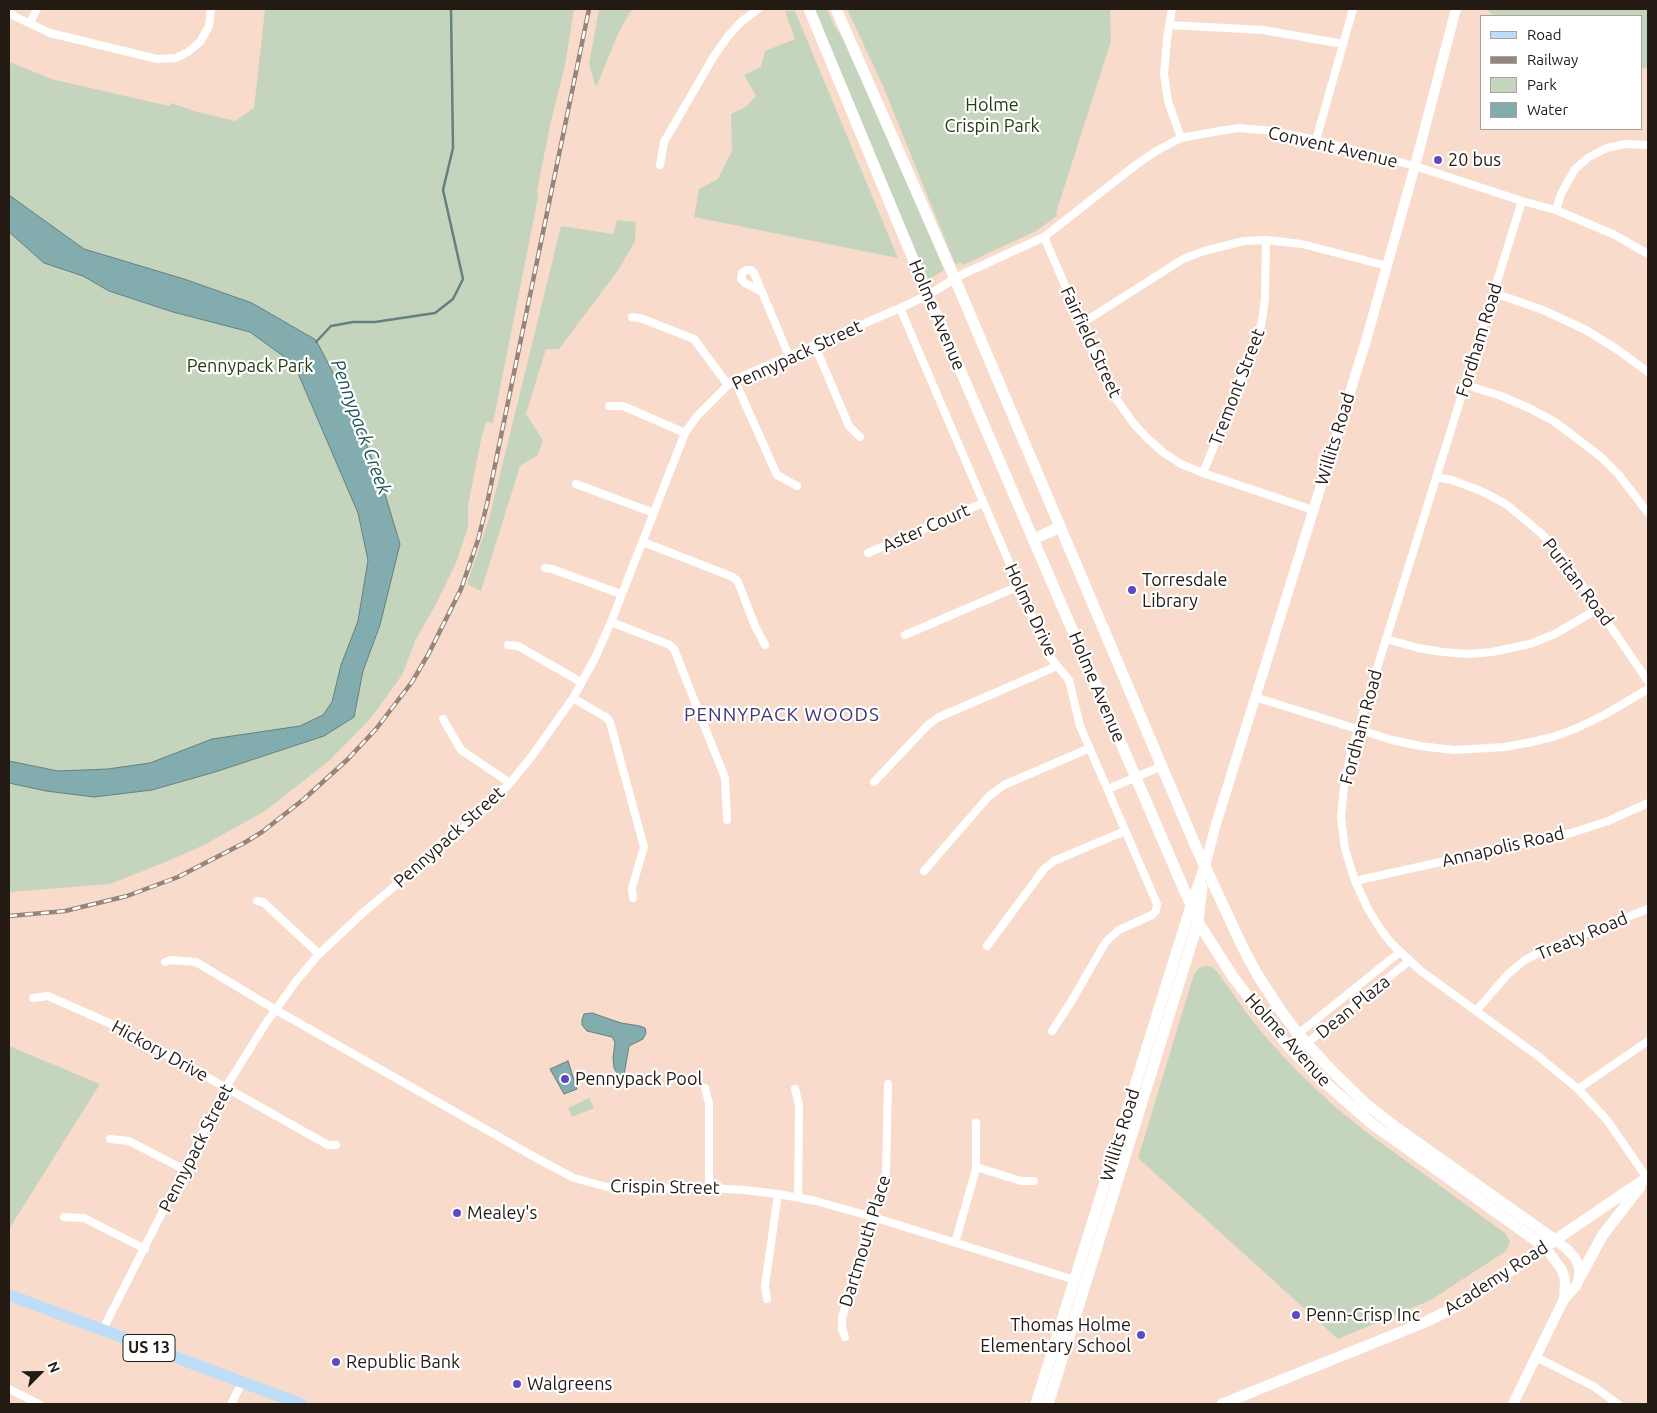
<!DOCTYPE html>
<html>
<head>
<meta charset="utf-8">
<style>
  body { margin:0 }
  #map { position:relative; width:1657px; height:1413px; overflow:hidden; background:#f8dbcb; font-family:Ubuntu,sans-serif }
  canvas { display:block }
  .frame { position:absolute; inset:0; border:10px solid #241a14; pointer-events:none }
  .legend { position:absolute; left:1480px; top:15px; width:162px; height:115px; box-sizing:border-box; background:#fff; border:1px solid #a7a3a1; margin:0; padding:6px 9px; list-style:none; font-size:15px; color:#241a14 }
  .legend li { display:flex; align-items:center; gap:10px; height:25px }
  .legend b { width:25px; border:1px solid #a7a3a1 }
  .north { position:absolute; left:15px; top:1348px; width:50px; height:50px; -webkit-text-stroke:4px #fff; paint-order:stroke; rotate:67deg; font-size:14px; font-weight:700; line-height:20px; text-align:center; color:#241a14 }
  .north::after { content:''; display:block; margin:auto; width:18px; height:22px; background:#241a14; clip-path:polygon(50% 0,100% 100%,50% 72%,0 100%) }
</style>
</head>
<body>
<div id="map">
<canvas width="1657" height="1413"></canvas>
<div class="frame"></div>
<ul class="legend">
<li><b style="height:6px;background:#bdddf8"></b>Road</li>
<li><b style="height:6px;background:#988478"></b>Railway</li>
<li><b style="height:14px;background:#c5d5bd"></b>Park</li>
<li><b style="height:14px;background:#83acae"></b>Water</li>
</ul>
<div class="north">N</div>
</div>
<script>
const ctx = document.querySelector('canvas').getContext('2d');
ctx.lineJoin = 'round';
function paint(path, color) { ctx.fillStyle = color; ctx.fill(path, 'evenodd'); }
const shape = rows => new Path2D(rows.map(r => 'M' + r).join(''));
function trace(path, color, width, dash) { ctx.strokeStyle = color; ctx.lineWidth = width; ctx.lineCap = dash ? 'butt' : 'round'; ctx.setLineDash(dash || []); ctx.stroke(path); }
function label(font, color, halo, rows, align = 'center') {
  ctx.font = font + ' Ubuntu,sans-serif'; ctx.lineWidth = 4.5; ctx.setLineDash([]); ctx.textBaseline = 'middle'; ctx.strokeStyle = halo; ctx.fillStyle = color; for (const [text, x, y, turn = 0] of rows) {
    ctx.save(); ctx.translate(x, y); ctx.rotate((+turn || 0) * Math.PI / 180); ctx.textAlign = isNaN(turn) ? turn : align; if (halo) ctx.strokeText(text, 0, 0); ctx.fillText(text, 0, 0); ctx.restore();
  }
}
const green = shape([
  [265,9,574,9,565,65,550,125,537,192,538,193,538,197,493,423,486,422,481,440,468,506,468,527,456,563,435,606,416,639,402,675,371,718,330,760,265,811,204,845,168,861,110,884,9,892,9,62,55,80,169,106,172,103,194,111,235,121,254,108],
  [599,9,637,9,630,12,618,34,596,87,589,64],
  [815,9,827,9,835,27,849,47,944,270,928,280,837,69],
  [847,9,1110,9,1111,41,1056,213,1057,216,1036,231,963,265,961,263,955,264,883,86],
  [1486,9,1648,9,1648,67,1641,69,1641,16,1494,16],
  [785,11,795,11,898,258,694,217,699,189,718,179,732,151,731,114,746,107,756,96,744,75,761,67,765,51,795,39],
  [617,220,636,222,635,241,619,269,559,349,546,349,526,414,543,440,538,455,520,466,481,591,467,584,489,519,561,226,613,234],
  [1205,966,1212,967,1216,970,1248,1015,1270,1042,1298,1072,1333,1105,1365,1131,1506,1234,1510,1242,1506,1251,1431,1300,1338,1339,1138,1158,1194,974,1199,968],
  [9,1046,100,1084,9,1229],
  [589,1098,594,1108,572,1117,568,1108]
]);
const water = shape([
  [9,195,84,249,184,279,252,303,316,340,357,419,385,494,400,544,380,625,363,671,354,717,324,736,215,772,152,790,94,797,46,791,9,783,9,761,58,771,108,769,150,763,212,739,300,726,323,715,332,702,341,665,358,621,368,560,358,513,294,364,250,332,173,312,109,291,83,276,44,263,9,232,9,195],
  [592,1013,621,1023,640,1026,645,1028,646,1033,643,1039,629,1046,624,1075,618,1075,614,1068,613,1058,615,1042,612,1037,587,1031,582,1025,582,1020,584,1014,592,1013],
  [568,1061,577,1089,564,1094,550,1069,568,1061]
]);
const stream = shape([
  [316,342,331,326,353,322,375,322,435,313,453,299,463,279,443,190,453,148,451,9]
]);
const minor = shape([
  [1172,9,1167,39,1164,74,1168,101,1181,138],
  [9,12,16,17,50,33,157,59,176,58,188,52,200,42,209,26,211,9],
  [30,23,37,9],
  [1169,25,1263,30,1343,44],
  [1316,140,1353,9],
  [660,165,664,142,714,56,728,36,741,22,758,9],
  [1522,201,1351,752,1344,787,1341,817,1345,849,1355,881,1368,909,1381,930,1392,944,1421,971,1538,1056,1578,1089,1607,1120,1647,1178],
  [1556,210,1561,194,1575,169,1589,157,1607,148,1626,144,1648,145],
  [1044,237,1106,380,1117,400,1134,424,1148,439,1164,453,1181,464,1203,473,1313,510],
  [762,292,745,283,741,279,742,273,746,270,751,270,754,273,762,292,789,356],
  [1494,293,1543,310,1586,330,1618,350,1648,372],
  [900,308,1045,646,1050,657,1069,680,1080,726,1157,904,1156,911,1152,915,1119,930,1113,935,1105,943,1071,1002,1052,1031],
  [632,317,643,319,694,339,728,385],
  [1081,324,1183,259,1204,251,1244,241,1266,240,1302,244,1387,266],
  [815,346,849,426,860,437],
  [735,381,777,475,797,486],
  [1466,385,1501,396,1531,409,1555,422,1600,456,1619,475,1648,513],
  [609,406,623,406,685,433],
  [1203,473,1257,341,1262,321,1265,298,1266,240],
  [1436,477,1452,480,1481,491,1506,504,1542,534,1562,556,1648,681],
  [576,484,654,513],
  [643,542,733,577,738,582,755,626,765,645],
  [868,553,983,503],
  [545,568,552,569,621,594],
  [611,622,670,645,674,649,725,778,727,820],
  [905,635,1019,586],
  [1386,639,1418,648,1443,652,1468,654,1492,652,1530,644,1555,634,1599,608],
  [508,645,518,646,581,682],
  [1255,697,1392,740,1420,746,1454,750,1505,747,1532,742,1556,736,1577,728,1606,714,1648,689],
  [573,698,607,718,610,722,644,847,632,888,633,898],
  [443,719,461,750,510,783],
  [874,782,927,726,937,718,1057,666],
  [1108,789,1162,766],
  [924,871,989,796,1004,785,1090,748],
  [1355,881,1571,833,1608,821,1648,803],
  [257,901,263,902,319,954],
  [987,946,1044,869,1054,861,1125,831],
  [165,962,171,960,196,962,276,1010,538,1159,574,1178,607,1187,622,1189,709,1188,744,1190,778,1194,816,1201,873,1217,1078,1281],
  [33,998,48,996,118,1027,328,1145,336,1145],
  [1476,1011,1508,974,1525,960,1544,950,1648,909],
  [1290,1048,1306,1044,1409,961],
  [1290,1048,1298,1034,1400,952],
  [705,1088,709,1103,709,1188],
  [795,1089,799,1105,798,1198],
  [1578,1089,1648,1041],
  [110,1139,129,1141,185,1170],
  [976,1167,1021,1181,1034,1181],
  [64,1217,84,1218,145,1249],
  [955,1243,976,1169,976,1123],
  [767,1299,765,1286,778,1194],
  [102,1331,226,1087,266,1023,297,980,319,954,366,910,460,832,488,805,510,783,532,756,573,698,595,658,611,622,685,433,697,416,728,385,743,376,900,308,928,295,961,275,1044,237,1133,167,1156,151,1181,138,1219,131,1239,128,1273,131,1316,140,1415,166,1522,201,1556,210,1615,235,1648,254],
  [845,1337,842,1329,842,1318,886,1173,888,1084],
  [1536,1357,1593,1386,1618,1404],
  [9,1389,39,1404],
  [231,1404,242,1383]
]);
const tertiary = shape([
  [1205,866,1216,824,1365,344,1415,166,1456,9],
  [1545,1247,1562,1270,1565,1280,1564,1299],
  [1513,1404,1564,1299,1576,1286,1579,1279,1579,1266,1575,1258,1567,1249,1555,1240]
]);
const secondary = shape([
  [809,9,928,295,1198,922,1233,977,1260,1012,1290,1048,1322,1080,1371,1123,1545,1247],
  [836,9,955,279,1196,847,1243,948,1257,974,1281,1011,1298,1034,1332,1071,1366,1104,1397,1128,1555,1240],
  [1034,539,1060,527],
  [1579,1279,1602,1236,1640,1187],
  [1036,1404,1191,906,1205,866],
  [1048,1404,1198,922,1202,887],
  [1222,1404,1423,1323,1448,1311,1467,1300,1648,1177]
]);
const primary = shape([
  [9,1295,301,1404]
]);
const rail = shape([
  [9,916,65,911,127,896,178,877,244,843,262,832,304,799,347,760,376,729,412,682,429,653,461,589,478,540,487,504,589,9]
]);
const markers = [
  [1438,160,5,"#5f49c2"],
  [1132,590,5,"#5f49c2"],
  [565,1079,5,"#5f49c2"],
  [457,1213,5,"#5f49c2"],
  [1296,1315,5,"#5f49c2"],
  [1141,1335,5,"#5f49c2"],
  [336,1362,5,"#5f49c2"],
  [517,1384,5,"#5f49c2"]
];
const shields = [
  [149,1348,52]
];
const shieldNames = [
  ["US 13",149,1348]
];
const parkNames = [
  ["Holme",992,105],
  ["Crispin Park",992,126],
  ["Pennypack Park",250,366]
];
const streetNames = [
  ["Convent Avenue",1333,147,13],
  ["Holme Avenue",937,315,67],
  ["Fordham Road",1479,340,-73],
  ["Fairfield Street",1091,342,65],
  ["Pennypack Street",797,355,-25],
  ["Tremont Street",1237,387,-69],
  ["Willits Road",1335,439,-73],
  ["Aster Court",926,528,-24],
  ["Puritan Road",1578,582,53],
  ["Holme Drive",1031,610,65],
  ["Holme Avenue",1097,687,67],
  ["Fordham Road",1361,727,-75],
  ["Pennypack Street",449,837,-42],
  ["Annapolis Road",1503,847,-13],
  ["Treaty Road",1582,936,-23],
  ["Dean Plaza",1353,1007,-39],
  ["Holme Avenue",1288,1040,48],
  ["Hickory Drive",160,1051,29],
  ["Willits Road",1120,1135,-73],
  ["Pennypack Street",196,1148,-63],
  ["Crispin Street",665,1187,1],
  ["Dartmouth Place",865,1241,-73],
  ["Academy Road",1496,1278,-33]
];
const poiNames = [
  ["20 bus",1448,160],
  ["Torresdale",1142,580],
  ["Library",1142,601],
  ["Pennypack Pool",575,1079],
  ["Mealey's",467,1213],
  ["Penn-Crisp Inc",1306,1315],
  ["Thomas Holme",1131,1325,"right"],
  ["Elementary School",1131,1346,"right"],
  ["Republic Bank",346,1362],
  ["Walgreens",527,1384]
];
const waterNames = [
  ["Pennypack Creek",361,427,70]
];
const neighbourhoodNames = [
  ["PENNYPACK WOODS",782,715]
];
paint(green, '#c5d5bd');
paint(water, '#83acae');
trace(water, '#668080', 1);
trace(stream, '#668080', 2.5);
trace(minor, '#fff', 8);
trace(tertiary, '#fff', 10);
trace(secondary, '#fff', 11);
trace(primary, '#bdddf8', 12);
trace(rail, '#988478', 4.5);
trace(rail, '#fff', 2.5, [8]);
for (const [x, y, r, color] of markers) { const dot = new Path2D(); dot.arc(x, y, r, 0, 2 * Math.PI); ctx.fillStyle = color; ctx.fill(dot); trace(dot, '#fff', 2); }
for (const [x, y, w] of shields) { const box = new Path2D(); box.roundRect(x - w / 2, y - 13.5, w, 27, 4); ctx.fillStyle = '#fff'; ctx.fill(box); trace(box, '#241a14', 1); }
label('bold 16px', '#241a14', null, shieldNames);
label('18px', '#253d12', '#fff', parkNames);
label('18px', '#241a14', '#fff', streetNames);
label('18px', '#241a14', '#fff', poiNames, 'left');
label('italic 19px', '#185457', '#fff', waterNames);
ctx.letterSpacing = '1px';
label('19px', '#3d3672', '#fff', neighbourhoodNames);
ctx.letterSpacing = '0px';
</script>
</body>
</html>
